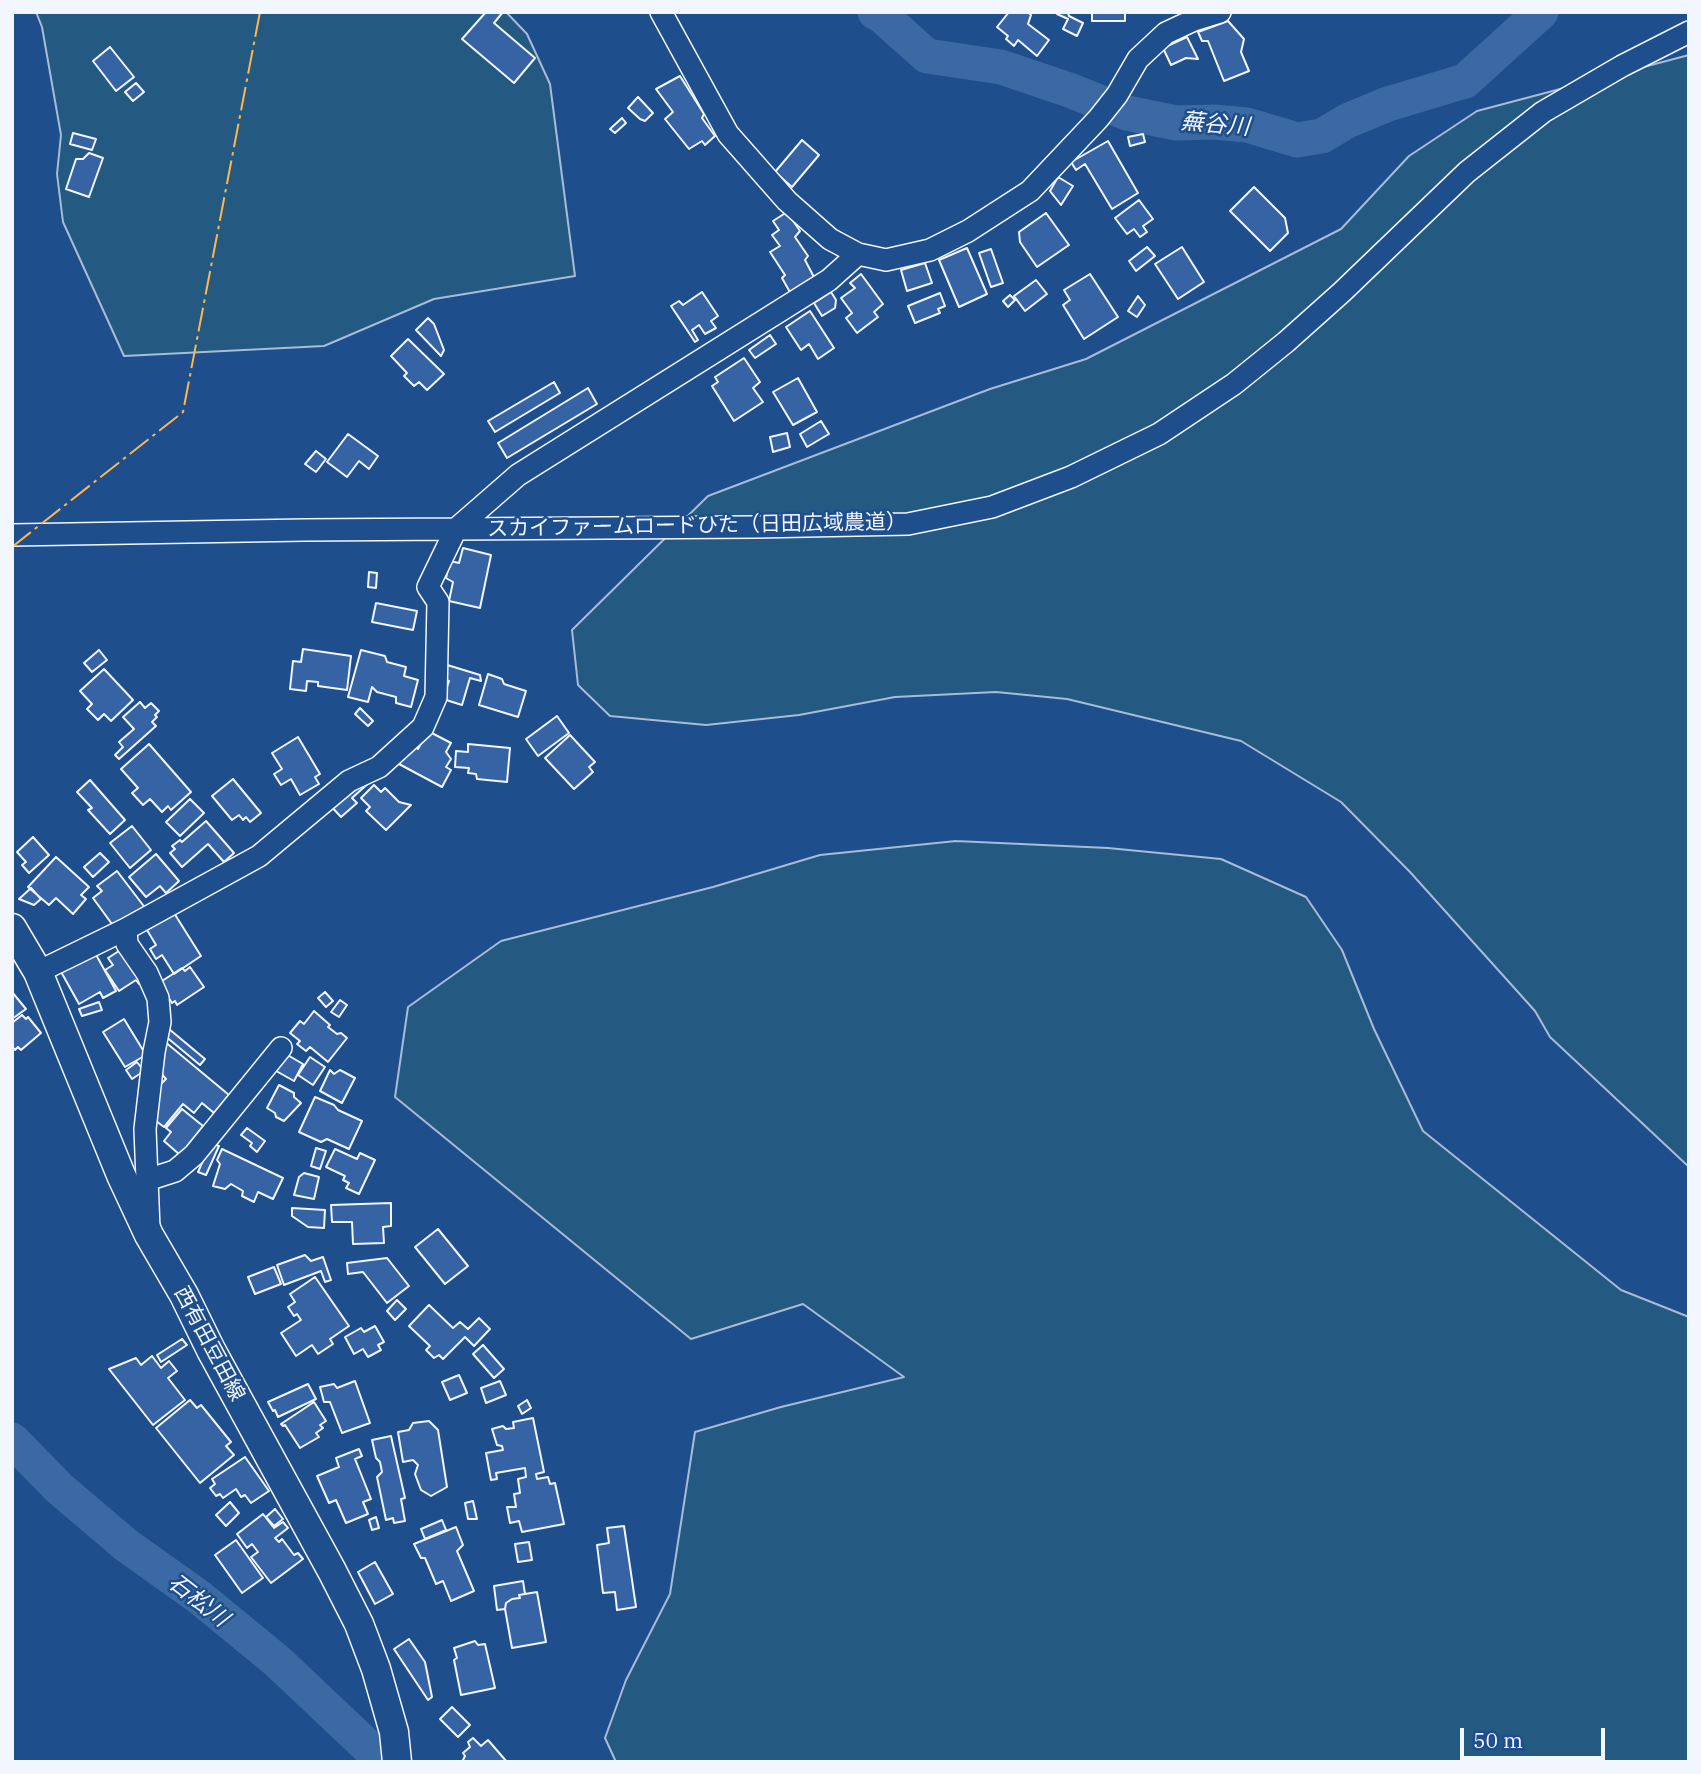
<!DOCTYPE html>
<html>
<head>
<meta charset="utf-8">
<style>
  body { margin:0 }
  #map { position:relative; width:1701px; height:1774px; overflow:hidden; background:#1f4e8c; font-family:"IBM Plex Serif",serif }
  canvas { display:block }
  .frame { position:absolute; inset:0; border:14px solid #f2f6ff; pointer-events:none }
  .scale { position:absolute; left:1460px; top:1728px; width:145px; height:32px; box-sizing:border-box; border:4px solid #f2f6ff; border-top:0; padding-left:9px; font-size:21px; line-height:24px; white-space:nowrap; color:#f2f6ff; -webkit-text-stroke:5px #1f4e8c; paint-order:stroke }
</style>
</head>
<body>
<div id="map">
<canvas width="1701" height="1774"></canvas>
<div class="frame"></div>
<div class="scale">50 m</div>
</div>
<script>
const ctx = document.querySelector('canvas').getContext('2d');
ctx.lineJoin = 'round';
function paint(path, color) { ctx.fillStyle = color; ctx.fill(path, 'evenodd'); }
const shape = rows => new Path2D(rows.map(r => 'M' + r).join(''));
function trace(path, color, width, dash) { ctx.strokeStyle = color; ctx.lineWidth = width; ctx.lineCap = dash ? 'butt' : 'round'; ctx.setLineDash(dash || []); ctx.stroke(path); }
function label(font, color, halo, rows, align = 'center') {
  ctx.font = font + ' "IBM Plex Serif","Noto Sans JP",serif'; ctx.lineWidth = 5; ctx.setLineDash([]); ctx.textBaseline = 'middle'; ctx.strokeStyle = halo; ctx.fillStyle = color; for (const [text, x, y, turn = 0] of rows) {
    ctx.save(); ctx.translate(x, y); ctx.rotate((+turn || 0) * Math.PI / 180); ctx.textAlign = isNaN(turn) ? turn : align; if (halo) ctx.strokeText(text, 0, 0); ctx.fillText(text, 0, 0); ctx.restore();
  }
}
const green = shape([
  [36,12,506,12,527,34,550,84,575,276,434,299,324,346,124,356,63,222,57,174,61,135,42,27,36,12],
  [1689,55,1689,1167,1550,1037,1535,1011,1410,872,1341,802,1241,741,1067,699,996,692,895,697,799,715,706,725,610,716,578,685,572,630,708,496,990,389,1086,359,1341,229,1409,156,1477,111,1689,55],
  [956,841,1108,848,1221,859,1306,897,1342,950,1374,1029,1423,1131,1621,1290,1689,1317,1689,1762,616,1762,605,1738,626,1680,670,1594,695,1432,781,1407,904,1377,803,1304,691,1339,395,1097,408,1007,501,941,713,887,820,855,956,841]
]);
const river = shape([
  [875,12,882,16,927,56,1001,67,1069,90,1127,113,1176,123,1214,122,1247,125,1297,140,1322,136,1347,121,1388,104,1465,81,1541,12],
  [12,1440,59,1488,126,1545,199,1597,277,1661,384,1762]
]);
const building = shape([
  [486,12,503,12,494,23,535,58,514,83,462,39,486,12],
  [1009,12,1028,12,1031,15,1028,24,1049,40,1037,56,1018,40,1014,46,1006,39,1008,36,997,27,1009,12],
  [1058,12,1068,12,1069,16,1083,23,1077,36,1063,29,1068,19,1057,14,1058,12],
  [1092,12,1125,12,1125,21,1092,21,1092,12],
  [1228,21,1244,39,1241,52,1249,71,1224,81,1208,41,1202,41,1198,32,1228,21],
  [1187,37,1198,59,1186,58,1171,65,1163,48,1187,37],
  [110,47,134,77,116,91,93,61,110,47],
  [680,76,704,114,702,118,715,136,705,145,702,141,689,149,665,119,673,112,656,89,680,76],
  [136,83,144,92,133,101,125,92,136,83],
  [638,97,653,113,645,121,640,119,628,108,638,97],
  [622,118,626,123,615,133,610,129,622,118],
  [73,133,96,139,92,150,70,144,73,133],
  [1143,134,1145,142,1130,146,1128,137,1143,134],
  [802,140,819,155,792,187,775,172,802,140],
  [1108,141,1138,193,1112,209,1085,164,1076,170,1071,162,1108,141],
  [89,153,103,158,89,197,66,189,76,159,83,159,89,153],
  [1058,177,1073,186,1061,205,1050,191,1058,177],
  [1254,187,1285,218,1288,233,1270,251,1230,211,1254,187],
  [1139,200,1153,219,1143,226,1147,232,1140,237,1134,229,1127,234,1115,218,1139,200],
  [787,212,800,231,795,237,808,256,805,260,815,279,791,294,782,278,785,275,770,252,780,246,772,235,779,230,773,221,787,212],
  [1046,213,1069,245,1037,267,1020,242,1019,232,1046,213],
  [1147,247,1155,256,1136,271,1129,261,1147,247],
  [1182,247,1204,282,1178,299,1155,264,1182,247],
  [967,248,987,294,959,307,939,260,967,248],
  [991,249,1003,283,991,287,979,253,991,249],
  [925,263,932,283,907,291,901,270,925,263],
  [861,274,883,304,874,312,878,317,857,333,846,318,852,313,841,298,855,288,850,283,861,274],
  [1090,274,1118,317,1084,339,1063,305,1070,300,1064,290,1090,274],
  [1036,280,1047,294,1025,311,1014,296,1036,280],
  [702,292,718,316,711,321,716,328,705,334,699,325,692,330,698,340,695,342,671,306,679,301,683,305,702,292],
  [831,292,836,300,835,308,822,316,814,303,831,292],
  [940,293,945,306,938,309,940,313,915,323,908,306,940,293],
  [1010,295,1015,300,1008,307,1003,301,1010,295],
  [1138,296,1145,305,1137,317,1128,311,1138,296],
  [810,311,834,348,818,359,809,344,801,350,786,327,810,311],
  [428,318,434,324,444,350,441,356,416,330,428,318],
  [770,335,776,344,755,358,749,350,770,335],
  [408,339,444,374,427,390,419,382,414,386,404,376,407,373,391,356,408,339],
  [744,358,760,382,753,388,763,402,734,421,712,386,718,382,715,377,744,358],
  [798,378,817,412,793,425,773,392,798,378],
  [554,382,560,393,495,432,488,421,554,382],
  [588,388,597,404,507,458,498,443,588,388],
  [821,421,829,434,807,447,800,434,821,421],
  [787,433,790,447,773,452,770,437,787,433],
  [348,434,378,456,369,469,359,461,347,477,327,462,348,434],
  [316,451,326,459,316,472,305,464,316,451],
  [463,548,491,555,480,608,449,601,453,582,446,578,450,561,459,563,463,548],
  [369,572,377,573,376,588,368,587,369,572],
  [376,603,417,611,413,630,372,622,376,603],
  [303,649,351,656,347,690,318,686,318,682,307,681,306,691,290,689,293,661,301,662,303,649],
  [99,650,107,660,92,672,84,663,99,650],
  [361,650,385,656,387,662,406,667,404,676,418,680,411,707,396,703,396,697,377,692,372,687,368,702,348,697,361,650],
  [444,664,480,675,481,681,470,678,462,705,443,699,449,681,440,678,444,664],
  [104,669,133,700,111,721,104,714,98,720,87,709,92,704,80,691,104,669],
  [488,674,502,679,504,684,526,691,518,717,479,705,488,674],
  [140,702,145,708,151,703,159,711,155,715,157,717,152,722,156,726,119,759,115,755,123,747,119,742,134,729,123,717,140,702],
  [360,708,373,721,368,726,355,714,360,708],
  [557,716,569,733,538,756,526,739,557,716],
  [428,731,451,743,446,752,451,759,446,767,451,770,442,787,399,764,410,744,418,749,428,731],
  [570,735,595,762,589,767,593,772,574,789,545,758,570,735],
  [298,737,320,774,315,777,319,784,300,795,291,779,281,785,274,774,282,769,272,753,298,737],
  [149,744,191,792,171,810,168,806,162,812,150,799,143,805,132,793,138,788,121,769,149,744],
  [468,744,510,748,507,782,477,779,476,774,468,773,469,768,455,767,456,751,468,752,468,744],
  [233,779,261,813,250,822,246,817,243,820,239,815,232,820,212,796,233,779],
  [90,780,125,820,110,834,88,810,92,808,77,792,90,780],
  [371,781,352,798,357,803,341,817,329,804,371,781],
  [374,785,381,792,385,788,399,802,411,805,386,830,366,811,370,807,361,798,374,785],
  [190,799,204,813,180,836,166,822,190,799],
  [206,821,234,853,224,862,208,844,182,867,170,853,175,849,172,846,180,840,182,842,206,821],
  [132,826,151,850,130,868,110,843,132,826],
  [33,837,49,855,29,873,22,865,26,862,17,852,33,837],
  [100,853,109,862,93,877,84,867,100,853],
  [156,854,179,881,166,893,160,886,146,897,129,877,156,854],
  [56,857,89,887,81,895,86,899,73,914,56,898,49,905,28,887,56,857],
  [117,871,146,909,117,931,93,898,102,891,97,886,117,871],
  [31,888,41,899,34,905,19,899,31,888],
  [174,913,201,956,174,974,162,955,156,959,150,949,156,945,147,930,174,913],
  [122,949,143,981,139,984,136,980,119,991,105,970,113,965,108,958,122,949],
  [94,951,116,991,103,998,100,992,79,1004,60,970,94,951],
  [190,967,204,987,177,1005,175,1001,172,1003,159,983,182,968,185,971,190,967],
  [12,992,26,1009,12,1019,12,992],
  [325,992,333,1001,326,1007,318,998,325,992],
  [340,1000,347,1005,339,1017,331,1012,340,1000],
  [99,1002,102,1010,82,1016,79,1009,99,1002],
  [314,1011,330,1025,328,1027,337,1034,341,1033,347,1038,328,1062,310,1047,306,1051,297,1044,300,1041,290,1033,300,1021,304,1024,314,1011],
  [22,1015,26,1019,28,1017,41,1033,21,1050,18,1047,15,1050,12,1046,12,1023,22,1015],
  [124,1019,146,1055,125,1067,103,1032,124,1019],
  [169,1029,205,1059,200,1065,164,1035,169,1029],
  [164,1041,229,1095,214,1113,202,1103,194,1113,183,1104,164,1127,152,1118,157,1088,166,1079,159,1071,164,1041],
  [284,1053,303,1064,294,1081,269,1067,284,1053],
  [310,1057,325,1067,313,1085,298,1075,310,1057],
  [137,1062,144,1071,132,1079,126,1070,137,1062],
  [330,1070,334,1074,340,1070,355,1078,342,1103,320,1091,330,1070],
  [279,1085,294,1093,294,1097,301,1103,284,1121,276,1117,275,1113,267,1108,279,1085],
  [315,1097,334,1105,338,1110,362,1121,349,1149,327,1139,321,1142,299,1132,315,1097],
  [182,1109,203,1126,180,1155,164,1141,171,1132,166,1128,182,1109],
  [247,1128,265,1141,257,1152,250,1146,252,1143,241,1135,247,1128],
  [211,1143,219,1146,206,1175,198,1172,211,1143],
  [316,1148,326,1151,320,1169,311,1166,316,1148],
  [222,1149,283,1178,273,1199,258,1192,254,1202,242,1196,243,1191,231,1184,225,1189,213,1186,220,1164,217,1160,222,1149],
  [335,1149,357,1159,360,1153,375,1160,359,1194,346,1188,349,1183,343,1180,345,1176,326,1167,335,1149],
  [304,1173,319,1177,314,1199,294,1195,299,1177,304,1173],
  [391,1203,391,1226,383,1227,384,1243,353,1244,352,1222,332,1222,331,1205,391,1203],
  [292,1208,325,1210,324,1228,308,1227,292,1216,292,1208],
  [438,1229,468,1266,445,1284,415,1247,438,1229],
  [305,1255,311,1261,323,1257,331,1280,325,1282,321,1271,284,1285,277,1265,305,1255],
  [387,1258,409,1286,387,1303,363,1272,348,1274,347,1263,387,1258],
  [274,1267,281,1284,255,1294,248,1277,274,1267],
  [315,1277,349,1326,330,1339,333,1344,318,1354,312,1345,296,1356,281,1333,301,1320,297,1314,294,1316,288,1307,295,1302,290,1294,315,1277],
  [397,1300,406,1309,395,1320,387,1311,397,1300],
  [429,1305,453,1328,460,1322,468,1329,479,1318,490,1329,474,1346,465,1337,443,1359,439,1355,434,1358,426,1350,430,1346,409,1326,429,1305],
  [375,1326,384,1342,378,1345,381,1350,368,1357,363,1349,354,1354,345,1337,361,1328,364,1332,375,1326],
  [182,1339,187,1345,161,1362,157,1355,182,1339],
  [483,1345,504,1369,494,1378,473,1354,483,1345],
  [152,1356,161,1368,169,1361,177,1371,168,1378,185,1400,153,1425,109,1369,136,1358,141,1365,152,1356],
  [459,1375,467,1393,450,1400,442,1382,459,1375],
  [355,1381,370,1423,342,1433,330,1402,324,1402,320,1387,334,1384,337,1388,355,1381],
  [500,1381,506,1395,486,1403,481,1388,500,1381],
  [308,1384,316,1399,278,1417,275,1410,273,1411,268,1402,308,1384],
  [190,1400,197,1408,201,1405,231,1442,226,1446,234,1455,200,1483,156,1428,190,1400],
  [527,1400,531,1408,522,1414,518,1406,527,1400],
  [314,1402,326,1421,320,1425,323,1428,316,1433,319,1437,300,1448,285,1425,283,1426,281,1424,314,1402],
  [533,1418,544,1472,536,1474,537,1479,548,1477,550,1484,555,1483,564,1524,522,1532,519,1521,510,1523,507,1507,516,1507,514,1494,520,1493,518,1479,526,1477,525,1468,496,1473,497,1479,491,1480,486,1453,503,1450,502,1446,497,1445,492,1429,503,1426,506,1429,514,1428,513,1422,533,1418],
  [429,1421,438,1430,447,1487,431,1496,421,1490,415,1474,418,1465,413,1460,403,1462,398,1432,409,1430,413,1423,429,1421],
  [391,1436,405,1498,401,1499,405,1521,394,1523,393,1518,386,1520,377,1477,382,1472,380,1462,376,1458,372,1440,391,1436],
  [359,1449,362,1456,355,1459,371,1499,363,1502,368,1514,346,1523,336,1500,329,1503,317,1476,339,1467,336,1458,359,1449],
  [245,1457,269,1491,251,1503,245,1495,241,1497,236,1489,223,1498,220,1494,216,1496,210,1488,215,1484,212,1479,245,1457],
  [473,1501,477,1519,468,1519,465,1503,473,1501],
  [230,1502,239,1513,226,1526,216,1515,230,1502],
  [275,1509,283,1519,274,1526,266,1517,275,1509],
  [263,1514,274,1528,283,1522,288,1528,275,1538,279,1542,282,1539,294,1555,298,1553,303,1559,271,1583,251,1557,258,1552,252,1544,247,1548,237,1534,263,1514],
  [376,1517,379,1528,372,1530,369,1520,376,1517],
  [442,1520,446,1530,425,1539,421,1529,442,1520],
  [624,1526,636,1607,617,1610,615,1592,603,1593,597,1545,609,1543,607,1528,624,1526],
  [456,1527,463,1545,457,1551,474,1591,451,1601,443,1581,436,1584,425,1558,421,1558,414,1544,456,1527],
  [236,1540,263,1578,242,1593,215,1555,236,1540],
  [529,1542,532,1560,518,1562,515,1544,529,1542],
  [375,1562,393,1594,375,1604,358,1572,375,1562],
  [523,1581,525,1594,519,1595,520,1598,512,1599,506,1603,505,1609,497,1610,494,1586,523,1581],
  [537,1592,546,1642,512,1648,505,1609,506,1603,512,1599,520,1598,519,1595,537,1592],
  [409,1639,425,1662,432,1697,428,1700,394,1649,409,1639],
  [475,1641,478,1645,485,1644,495,1688,461,1695,454,1660,457,1658,454,1648,475,1641],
  [452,1707,470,1725,458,1737,440,1719,452,1707],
  [473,1738,481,1746,488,1740,507,1762,465,1762,463,1760,465,1756,463,1753,470,1747,468,1742,473,1738]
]);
const minor = shape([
  [661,12,728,134,787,201,830,239,858,254,886,260,930,250,968,231,1030,191,1098,119,1117,95,1138,59,1166,33,1194,20,1220,12],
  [12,535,305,530,756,527,908,524,992,507,1071,477,1159,434,1234,384,1286,342,1342,292,1467,172,1543,112,1622,66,1689,32],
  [126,929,127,944,147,973,158,998,160,1022,154,1052,145,1129,149,1229],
  [38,972,126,929,259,856,349,781,379,767,423,727,436,697,438,602,428,587,456,529,518,475,829,280,858,254],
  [147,1180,175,1171,194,1155,281,1048]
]);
const major = shape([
  [12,928,38,972,121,1175,149,1235,184,1295,211,1350,332,1571,359,1624,376,1669,394,1732,397,1762]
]);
const power = shape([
  [12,547,183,412,260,12]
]);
const streetNames = [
  ["スカイファームロードひた（日田広域農道）",697,526,-1],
  ["西有田豆田線",209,1344,62]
];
const waterNames = [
  ["蕪谷川",1215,125,5],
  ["石松川",198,1601,38]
];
paint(green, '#245a82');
trace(green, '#a8bbd7', 2);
trace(river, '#3b69a3', 35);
paint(building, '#3563a3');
trace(building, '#f2f6ff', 2);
trace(minor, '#f2f6ff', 24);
trace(major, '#f2f6ff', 31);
trace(minor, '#1f4e8c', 21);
trace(major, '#1f4e8c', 28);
trace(power, '#ffb74d', 2, [24, 5, 3.5, 5]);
label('21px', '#f2f6ff', '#1f4e8c', streetNames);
label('italic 23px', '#f2f6ff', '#1f4e8c', waterNames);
</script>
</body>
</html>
